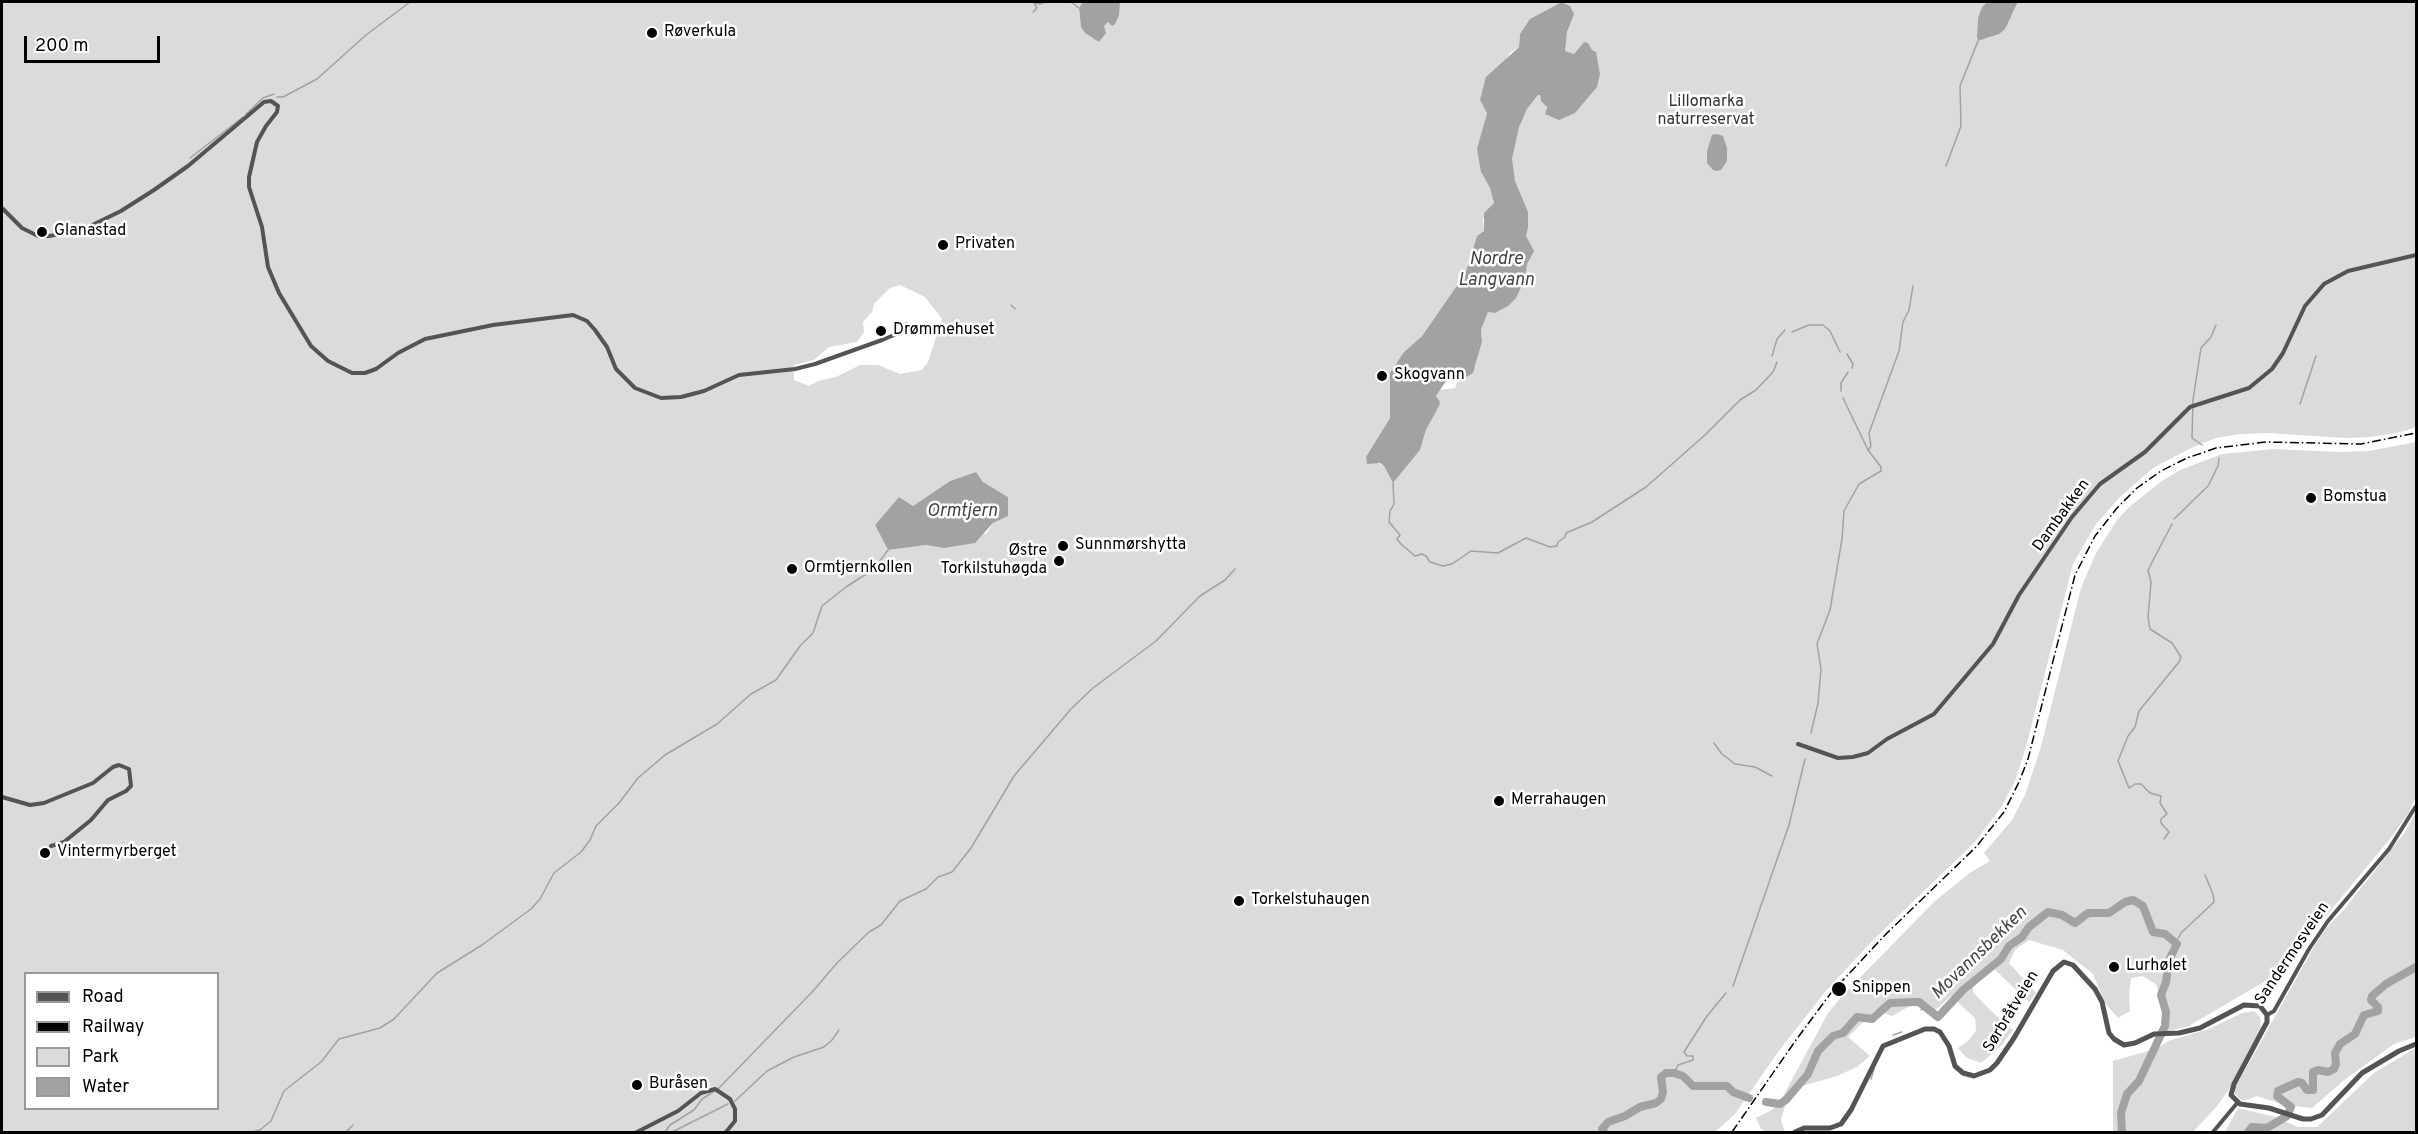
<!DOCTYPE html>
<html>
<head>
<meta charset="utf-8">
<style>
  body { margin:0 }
  #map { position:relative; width:2418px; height:1134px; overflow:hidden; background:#fff; font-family:Overpass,sans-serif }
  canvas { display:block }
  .frame { position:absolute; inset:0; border:3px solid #000; pointer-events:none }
  .legend { position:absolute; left:24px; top:972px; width:195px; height:138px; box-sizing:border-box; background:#fff; border:2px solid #999; margin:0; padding:8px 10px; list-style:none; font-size:18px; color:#000 }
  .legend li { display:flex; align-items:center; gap:12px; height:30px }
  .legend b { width:30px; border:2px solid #999 }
  .scale { position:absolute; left:24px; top:36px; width:136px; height:27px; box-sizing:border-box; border:3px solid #000; border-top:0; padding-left:8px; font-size:18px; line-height:21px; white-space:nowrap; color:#000; -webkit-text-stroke:4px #fff; paint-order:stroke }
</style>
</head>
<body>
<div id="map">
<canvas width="2418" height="1134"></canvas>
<div class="frame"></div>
<ul class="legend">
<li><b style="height:8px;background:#545454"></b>Road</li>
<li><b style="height:8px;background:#000"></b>Railway</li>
<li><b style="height:16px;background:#dbdbdb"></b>Park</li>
<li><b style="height:16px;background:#a2a2a2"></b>Water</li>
</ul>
<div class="scale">200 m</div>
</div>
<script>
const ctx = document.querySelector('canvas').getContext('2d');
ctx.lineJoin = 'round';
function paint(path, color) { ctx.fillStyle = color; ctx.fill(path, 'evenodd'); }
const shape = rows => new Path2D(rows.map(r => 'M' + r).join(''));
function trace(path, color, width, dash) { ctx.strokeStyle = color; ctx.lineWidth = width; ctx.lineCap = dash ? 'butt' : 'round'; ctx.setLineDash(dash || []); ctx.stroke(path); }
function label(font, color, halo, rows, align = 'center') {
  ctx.font = font + ' Overpass,sans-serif'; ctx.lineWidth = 5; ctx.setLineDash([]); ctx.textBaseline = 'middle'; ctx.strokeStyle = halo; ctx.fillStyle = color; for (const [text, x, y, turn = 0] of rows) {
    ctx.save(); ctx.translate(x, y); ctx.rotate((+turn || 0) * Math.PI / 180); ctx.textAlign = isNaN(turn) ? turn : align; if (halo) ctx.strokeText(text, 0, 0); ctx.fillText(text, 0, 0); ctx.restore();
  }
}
const green = shape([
  [2,2,1083,2,1079,8,1081,27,1101,38,1108,2,1562,2,1520,34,1519,47,1510,53,1480,100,1487,112,1481,137,1481,172,1490,188,1494,203,1483,219,1484,231,1477,236,1466,271,1458,284,1422,336,1404,352,1391,397,1390,418,1366,458,1384,466,1393,483,1420,450,1426,430,1439,406,1436,396,1440,390,1455,388,1458,379,1463,379,1475,367,1482,342,1481,330,1488,312,1525,236,1526,208,1510,169,1514,135,1527,109,1537,96,1540,96,1541,101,1546,105,1546,114,1583,43,1574,54,1565,51,1564,42,1569,27,1570,6,1564,2,1987,2,1982,7,1978,18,1977,36,1985,39,1991,37,2013,14,2018,2,2416,2,2416,427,2401,432,2371,437,2344,438,2268,433,2240,434,2216,438,2193,447,2153,468,2119,498,2096,524,2073,564,2026,747,2015,781,2002,806,1975,842,1872,941,1825,992,1778,1052,1735,1114,1715,1132,2,1132],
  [900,285,925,297,942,319,928,362,922,370,900,374,878,365,860,365,836,377,818,381,809,386,794,380,794,365,814,360,829,347,857,342,864,332,863,322,872,312,874,304,890,288],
  [976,472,983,482,1008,497,1007,516,993,523,987,533,944,548,926,545,888,550,875,525,899,497,913,506,950,481],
  [26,974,218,974,218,1108,26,1108],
  [2416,442,2416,796,2409,813,2389,840,2283,968,2274,976,2187,1027,2167,1031,2161,1023,2164,1007,2156,984,2142,976,2131,978,2129,995,2130,1011,2118,1018,2105,1003,2093,974,2063,950,2029,940,2015,950,2009,963,2036,993,2029,1002,1990,965,1973,985,1973,992,1990,1010,2013,1030,2000,1047,1981,1063,1967,1058,1958,1048,1968,1041,1976,1031,1975,1018,1951,996,1934,1011,1917,1002,1892,1016,1875,1010,1848,1037,1870,1056,1857,1067,1837,1076,1799,1087,1786,1103,1781,1120,1785,1132,1768,1132,1761,1129,1756,1118,1772,1110,1782,1098,1828,1013,1842,996,1935,901,1971,872,1990,861,1984,853,2012,820,2025,795,2040,750,2081,588,2096,553,2117,520,2129,507,2162,481,2180,470,2222,454,2273,449,2340,452,2369,451],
  [2416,811,2416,1037,2394,1044,2343,1081,2312,1108,2284,1105,2257,1096,2243,1101,2235,1094,2235,1088,2315,945,2327,927,2342,912,2405,832],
  [2254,1011,2260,1017,2261,1030,2230,1088,2217,1106,2193,1132,2113,1132,2113,1061,2158,1048,2168,1041,2209,1029,2242,1013],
  [2416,1048,2416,1132,2225,1132,2238,1108,2275,1117,2298,1127,2317,1127,2374,1073]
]);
const water = shape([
  [1083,2,1120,2,1119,15,1115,24,1112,26,1108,22,1104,26,1106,33,1099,42,1085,33,1081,27,1079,8],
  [1562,2,1570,6,1574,14,1567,32,1565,51,1574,54,1584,42,1588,43,1592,50,1596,52,1600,74,1597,87,1575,113,1566,117,1559,120,1545,114,1547,107,1541,101,1540,95,1537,96,1527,109,1519,127,1512,159,1515,181,1528,212,1528,227,1526,236,1534,251,1527,264,1525,279,1516,298,1508,306,1495,313,1488,312,1481,330,1482,342,1473,373,1463,379,1450,376,1444,384,1436,396,1440,402,1439,406,1426,430,1420,450,1393,483,1384,466,1380,463,1367,464,1366,457,1390,418,1390,373,1404,352,1422,336,1458,284,1466,271,1477,236,1484,231,1484,213,1494,203,1490,188,1481,172,1477,149,1487,113,1480,100,1486,77,1519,47,1520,34,1530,19],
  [1987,2,2018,2,2005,29,1999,34,1978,41,1977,36,1978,18,1982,7],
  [1717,134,1723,136,1727,148,1727,161,1721,170,1716,171,1713,170,1707,163,1707,151,1712,135],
  [976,472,983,482,1008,497,1008,516,993,523,975,543,944,548,926,545,888,550,875,525,899,497,913,506,950,481]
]);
const stream = shape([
  [1049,2,1058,2],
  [1071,2,1079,8],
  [1033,12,1037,8,1034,3,1040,4,1046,2],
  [277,97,283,97,317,79,366,35,410,2],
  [246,114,263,98,274,94],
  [190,158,243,117],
  [1946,166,1961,126,1960,86,1978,41],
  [1011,305,1015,309],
  [1792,332,1809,325,1823,325,1830,331,1840,352],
  [1847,354,1853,364,1852,368],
  [1772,356,1777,339,1785,330],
  [1841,391,1841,383,1848,372],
  [2300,404,2316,356],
  [2202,445,2192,438,2193,400,2201,348,2211,337,2216,325],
  [1868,450,1871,446,1869,433,1899,351,1903,322,1909,310,1913,286],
  [1393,483,1394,504,1390,511,1389,522,1400,535,1397,539,1401,544,1415,556,1422,554,1426,556,1430,562,1443,566,1452,564,1471,551,1498,553,1526,538,1550,547,1557,546,1558,542,1565,537,1566,533,1592,522,1646,487,1705,435,1740,400,1756,390,1773,372,1777,362],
  [2174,519,2208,486,2218,466,2219,458],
  [1811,733,1818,703,1821,669,1817,644,1830,610,1842,539,1844,511,1859,484,1881,471,1881,467,1868,450,1843,398],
  [1714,743,1722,754,1735,764,1755,767,1772,776],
  [2164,839,2169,832,2161,823,2161,819,2167,814,2160,803,2161,796,2150,793,2141,784,2135,784,2129,788,2118,761,2128,736,2135,727,2139,711,2179,662,2181,657,2172,643,2150,629,2148,617,2151,582,2148,570,2172,524],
  [2176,942,2181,933,2214,902,2213,894,2205,875],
  [1733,986,1789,825,1805,759],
  [1921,1010,1926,1006],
  [1893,1035,1902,1032],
  [1677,1073,1676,1069,1678,1065,1693,1060,1693,1056,1687,1056,1684,1052,1707,1016,1726,993],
  [1871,1079,1874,1069],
  [735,1101,767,1071,794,1057,824,1047,832,1040,839,1030],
  [252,1132,260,1130,271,1121,284,1091,321,1062,339,1039,380,1028,394,1019,437,973,482,945,531,909,540,899,554,873,581,852,590,840,596,826,619,803,638,778,665,755,717,724,751,694,776,680,800,646,813,633,822,606,846,587,874,569,888,550],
  [346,1132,353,1125],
  [665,1132,670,1125,694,1110,702,1099,719,1088,814,990,837,963,869,932,881,925,900,901,926,889,938,877,952,872,971,848,1014,776,1071,709,1093,688,1156,641,1200,596,1225,580,1235,569],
  [672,1132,728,1104]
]);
const river = shape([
  [1766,1102,1780,1104,1786,1100,1808,1074,1818,1051,1833,1036,1843,1033,1857,1017,1872,1019,1890,1003,1914,1002,1919,1002,1938,1017,1963,990,2001,959,2009,946,2022,937,2029,927,2048,912,2062,915,2075,923,2088,913,2109,913,2125,902,2133,900,2143,906,2153,932,2165,934,2177,944,2169,960,2166,982,2161,995,2166,1012,2165,1026,2139,1081,2127,1094,2121,1113,2122,1132],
  [1604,1132,1602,1129,1608,1122,1625,1116,1640,1107,1656,1103,1661,1099,1663,1092,1661,1077,1666,1073,1674,1073,1683,1076,1693,1086,1727,1086,1733,1092,1749,1098],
  [2248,1132,2252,1127,2267,1128,2287,1116,2291,1107,2277,1096,2278,1091,2298,1082,2302,1083,2307,1090,2313,1090,2313,1072,2318,1070,2328,1072,2334,1069,2336,1064,2335,1053,2340,1044,2355,1034,2364,1015,2378,1011,2378,1007,2371,1000,2372,996,2386,984,2416,967]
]);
const minor = shape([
  [2,208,22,228,38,236,49,236,82,230,121,211,154,190,188,166,264,102,271,101,278,106,277,112,266,126,257,142,249,177,249,187,262,227,268,267,279,293,311,346,328,361,352,373,365,373,376,369,398,353,425,339,493,325,573,315,587,321,595,330,607,347,616,369,635,388,661,398,681,397,704,391,739,375,795,369,815,364,882,340,899,333,906,324],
  [1798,744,1838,758,1853,757,1868,753,1887,739,1934,714,1993,644,2019,595,2072,517,2100,484,2145,452,2190,407,2249,388,2272,369,2283,353,2305,306,2324,284,2348,271,2416,255],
  [2,797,30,805,44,803,93,783,113,767,119,765,129,769,131,786,126,791,108,800,91,820,64,842,51,846],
  [2267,1015,2274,1011,2309,949,2328,921,2389,849,2416,806],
  [637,1132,678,1111,701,1093,715,1089,730,1099,735,1109,735,1121,726,1132],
  [2213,1132,2238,1102]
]);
const tertiary = shape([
  [1795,1132,1804,1128,1830,1128,1841,1124,1851,1110,1883,1046,1925,1029,1934,1029,1940,1032,1949,1046,1955,1066,1963,1073,1974,1076,1990,1070,1997,1063,2014,1038,2053,971,2064,962,2073,965,2095,989,2102,1002,2109,1033,2114,1039,2124,1045,2135,1043,2154,1034,2179,1033,2200,1028,2244,1005,2260,1006,2267,1015,2267,1022,2234,1084,2231,1095,2240,1104,2269,1108,2303,1119,2311,1119,2322,1115,2362,1073,2399,1051,2416,1044]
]);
const rail = shape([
  [1732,1132,1796,1040,1831,993,1886,934,1976,847,2004,812,2019,782,2028,759,2075,575,2095,536,2117,508,2137,488,2161,471,2187,458,2216,448,2266,442,2361,444,2416,433]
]);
const markers = [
  [652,33,6,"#000"],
  [42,232,6,"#000"],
  [943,245,6,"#000"],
  [881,331,6,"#000"],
  [1382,376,6,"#000"],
  [2311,498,6,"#000"],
  [1063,546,6,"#000"],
  [1059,561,6,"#000"],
  [792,569,6,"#000"],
  [1499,801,6,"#000"],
  [45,853,6,"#000"],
  [1239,901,6,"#000"],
  [2114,967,6,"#000"],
  [1839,989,8,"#000"],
  [637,1085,6,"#000"]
];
const poiNames = [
  ["Røverkula",664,33],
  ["Glanastad",54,232],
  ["Privaten",955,245],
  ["Drømmehuset",893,331],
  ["Skogvann",1394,376],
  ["Bomstua",2323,498],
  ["Sunnmørshytta",1075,546],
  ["Østre",1047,552,"right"],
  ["Torkilstuhøgda",1047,570,"right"],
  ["Ormtjernkollen",804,569],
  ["Merrahaugen",1511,801],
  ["Vintermyrberget",57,853],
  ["Torkelstuhaugen",1251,901],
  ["Lurhølet",2126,967],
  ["Snippen",1852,989],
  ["Buråsen",649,1085]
];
const parkNames = [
  ["Lillomarka",1706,103],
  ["naturreservat",1706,121]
];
const streetNames = [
  ["Dambakken",2062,516,-54],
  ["Sandermosveien",2293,954,-56],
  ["Sørbråtveien",2012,1012,-59]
];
const waterNames = [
  ["Nordre",1496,260],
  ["Langvann",1496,281],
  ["Ormtjern",962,512],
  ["Movannsbekken",1980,954,-44]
];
paint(green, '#dbdbdb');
paint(water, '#a2a2a2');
trace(stream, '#a2a2a2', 1.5);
trace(river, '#a2a2a2', 8);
trace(minor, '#545454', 4);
trace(tertiary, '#545454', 5);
trace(rail, '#000', 1.5, [9, 3, 1.5, 3]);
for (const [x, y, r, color] of markers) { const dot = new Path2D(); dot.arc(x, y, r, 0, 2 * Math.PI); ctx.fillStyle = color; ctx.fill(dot); trace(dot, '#fff', 2); }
label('16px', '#000', '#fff', poiNames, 'left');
label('16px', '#323232', '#fff', parkNames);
label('16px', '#000', '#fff', streetNames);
label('italic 18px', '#434343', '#fff', waterNames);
</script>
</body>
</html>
